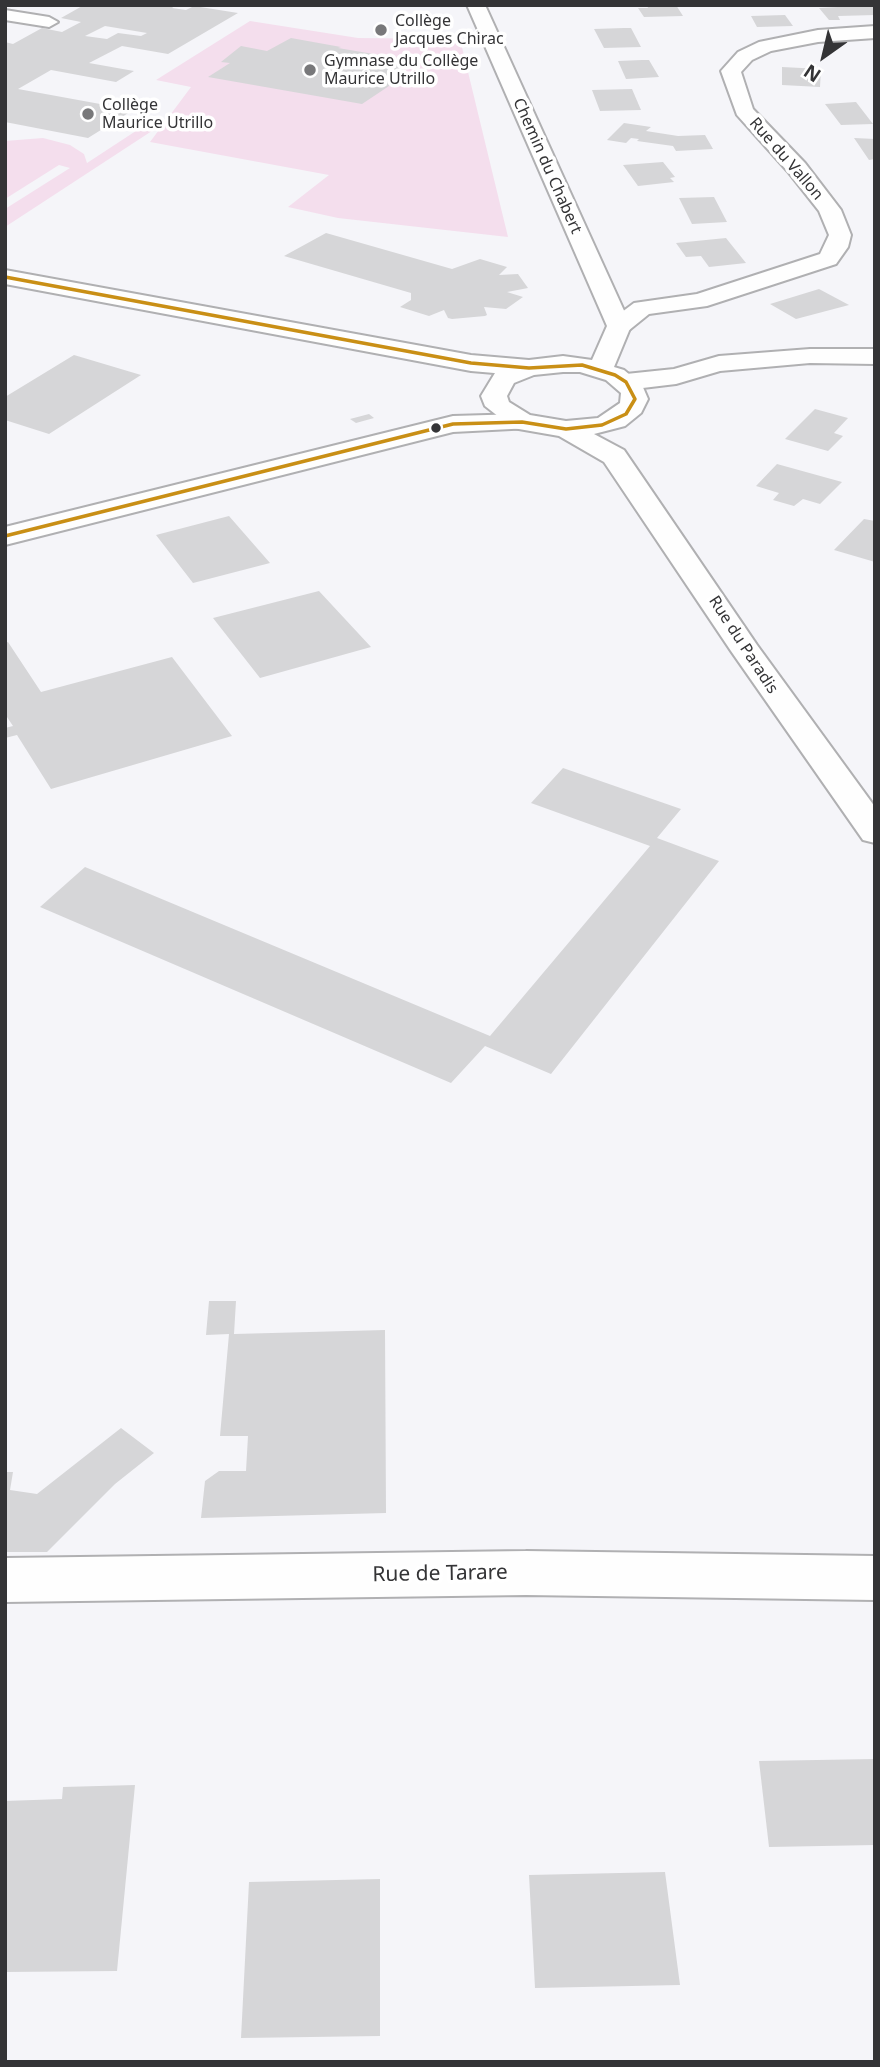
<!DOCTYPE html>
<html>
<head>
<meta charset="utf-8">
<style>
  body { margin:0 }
  #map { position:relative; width:880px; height:2067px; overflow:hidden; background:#f5f5f9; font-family:"Noto Sans",sans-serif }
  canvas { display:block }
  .frame { position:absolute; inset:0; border:7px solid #343436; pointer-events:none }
  .north { position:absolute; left:789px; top:21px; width:70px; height:70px; -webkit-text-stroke:5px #fff; paint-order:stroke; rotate:214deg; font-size:19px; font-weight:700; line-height:28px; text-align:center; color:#343436 }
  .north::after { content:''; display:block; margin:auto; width:24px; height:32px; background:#343436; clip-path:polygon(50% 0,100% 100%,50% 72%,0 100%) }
</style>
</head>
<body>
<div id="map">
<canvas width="880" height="2067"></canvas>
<div class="frame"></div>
<div class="north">N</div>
</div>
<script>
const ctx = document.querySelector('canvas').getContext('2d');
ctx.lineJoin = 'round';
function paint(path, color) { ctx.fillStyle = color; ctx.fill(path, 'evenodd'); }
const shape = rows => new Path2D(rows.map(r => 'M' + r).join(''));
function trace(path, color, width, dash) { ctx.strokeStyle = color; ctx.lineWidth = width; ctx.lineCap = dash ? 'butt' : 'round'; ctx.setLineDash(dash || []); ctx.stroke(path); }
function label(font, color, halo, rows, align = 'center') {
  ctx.font = font + ' "Noto Sans",sans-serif'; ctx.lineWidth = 7; ctx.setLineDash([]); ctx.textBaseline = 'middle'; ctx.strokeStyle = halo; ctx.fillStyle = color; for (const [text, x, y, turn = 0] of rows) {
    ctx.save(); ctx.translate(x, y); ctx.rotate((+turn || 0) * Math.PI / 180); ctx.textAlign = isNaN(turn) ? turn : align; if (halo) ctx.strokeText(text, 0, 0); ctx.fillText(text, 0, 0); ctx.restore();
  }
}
const green = shape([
  [250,21,358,38,460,39,508,237,338,218,288,207,329,175,150,142,191,87,156,80],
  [145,125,158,127,5,227,5,209,70,168,59,165,5,199,5,141,43,138,70,145,84,154,87,163]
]);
const building = shape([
  [84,5,176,5,172,8,186,10,194,6,238,13,168,54,122,46,89,63,134,71,116,82,51,70,18,89,133,110,88,138,5,122,5,42,13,44,42,28,62,32,81,22,61,18],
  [105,26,147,33,141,36,118,33,107,39,85,36],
  [647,5,676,5,683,16,644,17,638,8,648,8],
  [875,5,875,15,838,16,840,20,829,20,819,8],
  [785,15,793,26,757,27,751,16],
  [624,28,631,28,641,47,604,48,594,29],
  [291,38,341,47,338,48,415,61,387,80,395,82,362,104,208,77,230,63,221,62,241,46,267,51],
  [642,60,649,60,659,77,626,79,618,61],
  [782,67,821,69,820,87,782,85],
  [632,89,641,110,600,111,592,90],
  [856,102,873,124,841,125,825,104],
  [624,123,651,127,646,131,678,136,705,135,713,149,676,151,673,146,637,141,639,139,631,138,626,143,607,140],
  [854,138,875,139,875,159,869,160],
  [663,162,675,177,670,178,674,182,638,186,623,165],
  [714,197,727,222,692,224,679,198],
  [326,233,452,269,480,259,507,267,499,275,518,274,528,288,507,292,523,297,506,309,484,307,487,315,485,316,452,319,448,318,444,310,429,316,400,307,411,300,411,293,284,256],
  [726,238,746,263,709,267,701,256,686,257,676,243],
  [819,289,849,305,796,319,770,304],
  [74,355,141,375,49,434,5,420,5,397],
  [815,409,848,418,834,433,843,436,828,451,785,439],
  [369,414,374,418,356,423,350,419],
  [777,464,842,482,820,504,803,499,794,506,773,500,779,493,756,486],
  [229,516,270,563,193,583,156,535],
  [864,519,875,521,875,562,834,550],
  [319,591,371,647,260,678,213,618],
  [8,642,41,692,172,657,232,736,51,789,17,735,5,738,5,728,13,726,5,714,5,643],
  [563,768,681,809,657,838,719,861,551,1074,485,1046,451,1083,40,907,85,867,490,1036,650,846,531,803],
  [209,1301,236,1301,234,1334,385,1330,386,1513,201,1518,205,1481,219,1471,246,1471,248,1436,220,1436,229,1334,206,1335],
  [121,1428,154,1453,115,1484,47,1552,5,1552,5,1472,13,1472,10,1490,37,1494],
  [875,1759,875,1845,769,1847,759,1761],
  [135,1785,117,1971,5,1972,5,1801,62,1799,63,1787],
  [665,1872,680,1985,535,1988,529,1875],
  [380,1879,380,2036,241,2038,249,1882]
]);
const minor = shape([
  [5,10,49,17,58,22,49,27,5,20,5,10],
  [875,26,875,38,818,42,771,51,752,60,741,72,753,109,805,163,841,210,851,235,848,247,836,264,707,306,649,314,628,331,610,331,607,326,610,321,634,303,697,294,820,254,829,235,819,211,789,173,737,115,721,71,738,52,759,42,818,30,875,26],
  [5,270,471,355,529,360,538,363,542,368,538,373,529,376,471,371,5,284,5,270],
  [810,349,875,349,875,364,810,363,720,371,676,384,626,390,617,387,613,382,617,377,626,374,674,369,719,356,810,349],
  [522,414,531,416,535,422,531,428,453,432,5,545,5,527,453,416,522,414]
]);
const major = shape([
  [467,5,485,5,631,326,614,367,624,370,642,385,648,399,641,413,625,426,594,434,624,450,757,645,875,807,875,843,863,840,731,651,604,462,559,436,513,428,485,406,481,396,495,373,529,360,563,356,592,360,607,326,467,5],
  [563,372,580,372,606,380,621,393,620,403,598,418,566,421,530,415,509,402,507,396,514,383,534,375,563,372],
  [526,1551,875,1556,875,1600,526,1595,5,1602,5,1558,526,1551]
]);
const bus1 = shape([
  [5,277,471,363,529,368,582,365,615,375,626,382,635,399,626,414,602,425,566,429,522,422,453,424,5,536]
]);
const markers = [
  [381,30,7,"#78787a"],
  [310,70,7,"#78787a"],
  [88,114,7,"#78787a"],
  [436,428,6,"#343436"]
];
const farPoinames = [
  ["Collège",395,21],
  ["Jacques Chirac",395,39],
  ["Gymnase du Collège",324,61],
  ["Maurice Utrillo",324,79],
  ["Collège",102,105],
  ["Maurice Utrillo",102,123]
];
const farStreetnames = [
  ["Rue du Vallon",786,159,49],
  ["Chemin du Chabert",547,166,66],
  ["Rue du Paradis",743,645,57]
];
const nearStreetnames = [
  ["Rue de Tarare",440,1574,-1]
];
paint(green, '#f4deed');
paint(building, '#d6d6d8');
trace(minor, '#b0b0b2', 4);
trace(major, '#b0b0b2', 4);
paint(minor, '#fefefe');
paint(major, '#fefefe');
trace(bus1, '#c98f15', 3.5);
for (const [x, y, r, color] of markers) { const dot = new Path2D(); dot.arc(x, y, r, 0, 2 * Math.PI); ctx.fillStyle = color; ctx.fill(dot); trace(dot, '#fff', 2.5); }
label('16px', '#343436', '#fff', farPoinames, 'left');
label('16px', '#343436', '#fff', farStreetnames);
label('21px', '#343436', '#fff', nearStreetnames);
</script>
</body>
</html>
